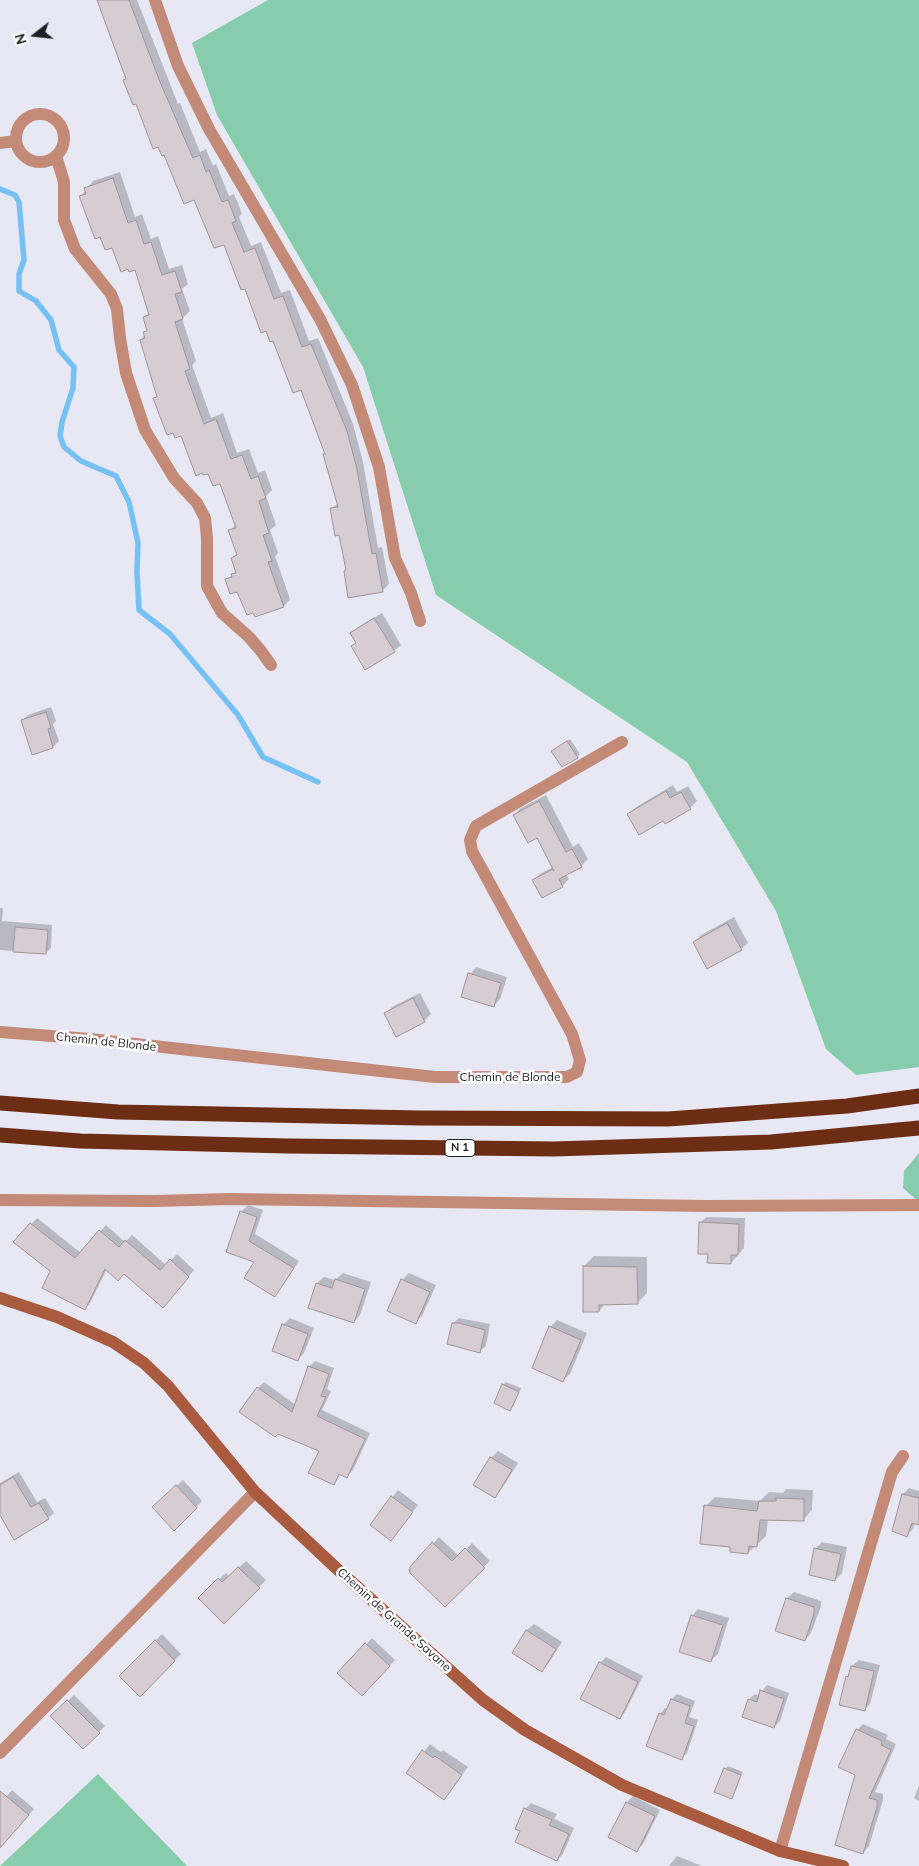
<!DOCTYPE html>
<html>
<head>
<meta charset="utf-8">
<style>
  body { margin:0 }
  #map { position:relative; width:919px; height:1866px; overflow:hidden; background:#e7e8f3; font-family:Mulish,sans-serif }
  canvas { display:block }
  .north { position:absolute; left:10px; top:10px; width:50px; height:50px; -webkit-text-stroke:4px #fff; paint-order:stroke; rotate:254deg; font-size:14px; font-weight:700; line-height:20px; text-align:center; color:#1e1f23 }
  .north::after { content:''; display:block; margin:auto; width:18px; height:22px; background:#1e1f23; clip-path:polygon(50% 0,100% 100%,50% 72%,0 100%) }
</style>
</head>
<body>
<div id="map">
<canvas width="919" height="1866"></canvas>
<div class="north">N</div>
</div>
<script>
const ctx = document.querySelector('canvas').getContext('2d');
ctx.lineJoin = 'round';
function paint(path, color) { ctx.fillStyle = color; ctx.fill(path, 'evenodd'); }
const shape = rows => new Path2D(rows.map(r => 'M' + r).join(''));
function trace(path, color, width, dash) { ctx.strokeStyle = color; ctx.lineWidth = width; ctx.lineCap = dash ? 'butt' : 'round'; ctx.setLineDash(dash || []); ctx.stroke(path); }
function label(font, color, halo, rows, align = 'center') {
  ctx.font = font + ' Mulish,sans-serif'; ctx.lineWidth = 5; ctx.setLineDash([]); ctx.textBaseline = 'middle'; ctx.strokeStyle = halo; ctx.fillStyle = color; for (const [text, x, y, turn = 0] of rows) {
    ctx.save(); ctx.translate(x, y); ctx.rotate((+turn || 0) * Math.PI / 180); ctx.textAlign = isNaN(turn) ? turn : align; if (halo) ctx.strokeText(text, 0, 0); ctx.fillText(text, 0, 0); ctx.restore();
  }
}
const green = shape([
  [268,0,919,0,919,1067,856,1075,826,1049,776,911,687,762,436,595,363,367,217,115,192,43],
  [919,1153,919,1202,903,1188,904,1171],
  [98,1774,187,1866,0,1866]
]);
const shadow = shape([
  [98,0,137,0,178,104,180,103,200,152,206,149,213,166,216,164,229,196,234,194,242,213,239,217,251,246,261,242,281,293,290,290,309,341,318,338,353,424,363,462,378,548,382,547,389,584,382,591,347,569,340,534,331,509,338,503,324,455,326,453,302,389,245,287,224,243,195,198,127,78],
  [120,172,135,217,142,214,151,239,158,236,169,269,182,265,188,284,182,289,190,311,182,319,196,361,192,365,211,418,223,413,237,453,249,449,258,473,265,470,272,490,266,496,276,525,270,530,278,553,275,556,290,599,284,606,238,590,227,580,236,571,232,558,237,553,230,531,236,524,220,482,209,472,155,399,158,395,141,340,148,329,144,317,150,312,136,269,101,236,81,196,93,181],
  [382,613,401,645,394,651,352,647,357,642,352,633,358,627],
  [51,707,56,721,53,724,59,741,53,747,33,753,22,721,28,715],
  [570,739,580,754,577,757,556,748],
  [673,785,677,792,688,786,697,801,690,808,628,815,635,808],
  [546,795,573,847,579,843,588,859,581,866,566,874,569,879,562,886,533,880,540,874,553,867,538,836,514,815,521,808],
  [0,908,3,908,2,921,52,925,51,948,46,953,0,950],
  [734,917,748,943,741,949,695,942,701,935],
  [476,967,507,977,500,999,494,1006,470,974],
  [420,993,431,1014,424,1021,386,1013,392,1007],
  [248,1205,263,1210,255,1234,299,1261,281,1288,274,1295,256,1261,228,1251,241,1212],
  [706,1217,745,1218,744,1248,731,1263,709,1253,700,1223],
  [37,1218,81,1253,106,1225,125,1242,132,1235,166,1265,177,1254,194,1270,169,1300,125,1272,107,1269,90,1303,84,1309,52,1271,15,1242],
  [594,1256,647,1257,647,1293,637,1303,606,1303,599,1311,584,1266],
  [343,1273,371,1282,360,1315,354,1322,317,1283,324,1277,335,1280],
  [409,1273,436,1285,422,1316,415,1322,402,1280],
  [290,1318,314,1328,304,1353,298,1360,283,1325],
  [459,1318,490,1324,486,1346,480,1351,453,1323],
  [557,1320,587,1333,570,1374,563,1380,550,1327],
  [315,1361,334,1368,327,1389,331,1391,322,1410,370,1433,353,1470,346,1477,341,1474,333,1484,320,1450,258,1388,264,1382,296,1405,309,1367],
  [506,1382,521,1388,513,1407,510,1410,503,1385],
  [498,1451,518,1463,501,1490,495,1497,491,1458],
  [19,1472,37,1502,45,1498,54,1513,48,1518,0,1513,0,1483],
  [183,1480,202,1501,174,1529,160,1501],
  [909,1488,919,1491,919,1524,915,1523,913,1529,907,1535,903,1494],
  [786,1489,813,1490,812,1510,803,1520,768,1519,766,1536,748,1553,732,1546,706,1506,715,1497,760,1501,769,1492,783,1493],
  [398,1490,418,1505,397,1533,371,1524],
  [439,1537,459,1556,472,1543,490,1561,445,1605,408,1570],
  [822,1542,847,1547,842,1573,835,1580,815,1549],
  [246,1561,266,1580,224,1622,206,1591,226,1573,229,1576],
  [794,1592,821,1601,821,1606,811,1633,805,1640,776,1630,787,1598],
  [698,1609,729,1618,718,1654,711,1660,692,1616],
  [534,1624,562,1642,548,1664,541,1670,513,1653,527,1630],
  [162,1634,181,1654,140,1695,121,1676],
  [372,1638,395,1660,362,1695,339,1673],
  [606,1657,643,1676,625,1712,619,1718,600,1663],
  [859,1660,880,1665,870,1704,864,1710,847,1677,851,1673,852,1666],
  [767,1685,789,1693,780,1721,774,1727,743,1716,749,1699,755,1694,760,1696,762,1691],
  [677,1694,695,1701,689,1717,698,1720,687,1753,681,1758,660,1714,665,1708,668,1709,672,1699],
  [74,1695,105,1726,83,1748,52,1716],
  [863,1724,888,1735,886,1739,896,1744,875,1792,883,1794,883,1800,869,1846,863,1853,857,1775,857,1730],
  [430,1744,441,1752,443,1750,468,1767,444,1798,408,1773],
  [728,1766,743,1772,734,1794,731,1797,725,1769],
  [919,1786,919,1801,914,1798],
  [12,1790,34,1809,23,1822,0,1832,0,1804],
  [633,1796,660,1810,643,1844,637,1850,627,1802],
  [531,1803,557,1814,554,1819,574,1828,563,1854,557,1860,522,1830,525,1809],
  [677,1856,702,1866,669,1866]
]);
const stream = shape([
  [0,189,15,195,19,202,24,260,19,274,19,291,36,301,51,320,59,350,74,367,73,388,62,422,60,436,64,447,81,461,116,476,129,502,138,543,137,572,139,610,170,634,238,715,263,757,318,782]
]);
const building = shape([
  [97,0,129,0,160,82,193,158,200,155,206,172,209,170,222,202,228,200,236,221,232,223,244,252,255,248,274,299,283,296,302,347,311,344,347,431,357,469,372,554,376,553,383,592,348,598,344,571,346,570,339,535,335,536,330,508,338,507,323,454,325,454,301,390,293,393,273,341,270,342,266,331,261,333,245,289,241,290,224,245,214,248,194,200,184,204,164,155,162,156,158,147,153,149,136,104,133,105,123,80,126,79,97,0],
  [113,178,128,223,136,220,144,244,151,242,162,275,175,271,182,292,175,294,183,319,175,322,190,369,185,371,204,424,216,419,231,459,242,455,251,479,258,476,266,498,259,501,269,533,263,535,272,561,268,562,284,607,255,617,253,613,247,615,237,592,230,594,225,579,232,577,231,574,236,573,231,558,237,555,228,530,236,528,220,484,213,486,208,474,203,475,202,473,196,476,181,436,175,438,173,433,167,435,153,398,157,397,140,340,145,338,143,332,147,331,143,317,149,315,135,270,129,272,128,269,121,272,112,248,105,250,100,237,95,239,79,196,86,194,84,188,113,178],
  [374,618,395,652,365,670,351,646,356,643,350,633,374,618],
  [46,712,51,728,48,729,53,748,32,755,21,720,46,712],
  [567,741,578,758,562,767,551,751,567,741],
  [666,791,670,798,681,792,691,809,665,824,663,821,639,835,627,814,666,791],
  [539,801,566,852,572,849,582,867,559,879,563,887,542,898,532,880,553,869,554,871,537,838,528,843,513,815,539,801],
  [727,923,742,950,707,969,693,942,727,923],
  [15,927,48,930,46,954,13,952,15,927],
  [468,973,501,983,494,1007,461,997,468,973],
  [413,998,425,1022,396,1037,384,1013,413,998],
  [240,1211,257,1217,249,1241,294,1268,275,1297,244,1278,254,1262,226,1252,240,1211],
  [699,1222,739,1224,738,1255,731,1255,731,1264,707,1263,708,1254,698,1254,699,1222],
  [30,1223,75,1258,99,1230,119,1247,125,1240,160,1270,170,1259,189,1277,163,1308,124,1274,118,1281,105,1269,85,1310,42,1288,50,1271,13,1242,30,1223],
  [583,1266,637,1267,638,1304,599,1305,599,1312,583,1312,583,1266],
  [335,1279,365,1289,354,1323,308,1308,316,1283,332,1288,335,1279],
  [401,1279,430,1292,416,1324,387,1311,401,1279],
  [452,1323,459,1323,485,1330,480,1353,447,1344,452,1323],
  [282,1324,308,1334,298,1361,272,1351,282,1324],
  [549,1326,581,1340,563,1382,532,1368,549,1326],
  [308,1366,329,1374,321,1396,326,1397,317,1416,365,1439,347,1478,339,1474,334,1485,308,1473,319,1451,278,1434,275,1437,239,1412,257,1387,292,1412,308,1366],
  [502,1384,519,1392,510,1411,494,1403,502,1384],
  [490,1457,512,1470,495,1498,473,1485,490,1457],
  [13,1477,31,1507,39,1503,49,1519,14,1540,0,1515,0,1485,13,1477],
  [176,1485,197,1508,174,1531,152,1507,176,1485],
  [902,1494,919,1498,919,1525,912,1523,907,1537,892,1531,902,1494],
  [391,1496,413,1512,391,1541,370,1525,391,1496],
  [776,1498,804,1499,804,1521,760,1520,757,1547,749,1546,748,1554,730,1552,730,1547,700,1544,704,1505,757,1511,759,1501,776,1501,776,1498],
  [432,1542,452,1561,465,1548,485,1568,445,1607,410,1573,410,1567,432,1542],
  [814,1548,841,1554,835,1581,809,1575,814,1548],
  [238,1567,260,1588,224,1624,198,1598,218,1578,222,1582,238,1567],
  [786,1598,814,1607,814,1614,805,1641,775,1631,786,1598],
  [691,1615,723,1625,711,1662,679,1652,691,1615],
  [526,1630,556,1649,542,1672,512,1653,526,1630],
  [155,1640,175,1661,140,1697,119,1676,155,1640],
  [365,1643,390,1666,362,1696,337,1673,365,1643],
  [599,1662,638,1682,620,1719,580,1699,599,1662],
  [851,1666,874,1671,865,1711,839,1705,846,1676,848,1677,851,1666],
  [760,1690,784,1699,774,1728,742,1717,748,1699,757,1702,760,1690],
  [671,1699,690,1706,685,1723,694,1726,682,1760,646,1746,659,1713,664,1715,671,1699],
  [67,1700,100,1733,83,1749,50,1716,67,1700],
  [856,1729,882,1741,881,1745,891,1750,869,1798,877,1800,877,1807,863,1854,835,1845,855,1775,838,1767,856,1729],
  [422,1750,433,1758,435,1756,462,1775,444,1800,406,1773,422,1750],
  [724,1768,741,1775,732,1799,714,1792,724,1768],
  [0,1791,29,1815,0,1848,0,1791],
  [626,1802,655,1816,637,1852,608,1837,626,1802],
  [524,1808,552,1820,549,1825,569,1834,557,1861,515,1842,520,1831,515,1829,524,1808]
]);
const street = shape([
  [155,0,178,66,209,129,320,319,352,385,379,467,395,558,411,593,420,621],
  '16 138a24 24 0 1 1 48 0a24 24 0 1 1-48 0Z',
  [0,143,16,141],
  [56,156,64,182,64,220,75,249,111,294,117,309,120,338,126,373,145,430,174,478,197,503,205,518,207,538,207,586,222,613,249,637,261,651,271,665],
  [0,1032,90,1039,435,1077,567,1077,577,1072,580,1060,572,1034,472,851,470,840,476,826,622,742],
  [0,1200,154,1201,231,1199,708,1206,919,1205],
  [0,1753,255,1492],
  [780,1851,892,1472,903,1456]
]);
const secondary = shape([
  [0,1298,57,1317,113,1342,144,1363,168,1386,255,1492,335,1567,483,1700,525,1730,622,1785,780,1851,843,1866]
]);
const highway = shape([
  [0,1103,118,1112,420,1118,668,1119,847,1106,919,1096],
  [0,1135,80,1141,288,1146,554,1149,771,1142,919,1128]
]);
const shields = [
  [460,1148,30]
];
const shieldNames = [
  ["N 1",460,1148]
];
const streetNames = [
  ["Chemin de Blonde",106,1042,6],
  ["Chemin de Blonde",510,1077],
  ["Chemin de Grande Savane",394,1620,42]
];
paint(green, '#86ccad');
paint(shadow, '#0003');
trace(stream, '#75c1f4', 5.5);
paint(building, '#d7ccd1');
trace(building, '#9f949a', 1);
trace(street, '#c28a77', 12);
trace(secondary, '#aa5b3f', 12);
trace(highway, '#6d2c14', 15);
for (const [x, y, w] of shields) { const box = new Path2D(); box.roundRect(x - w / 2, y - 8.5, w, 17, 4); ctx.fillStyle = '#fff'; ctx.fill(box); trace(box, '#1e1f23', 1); }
label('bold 11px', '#1e1f23', null, shieldNames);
label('12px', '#1e1f23', '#fff', streetNames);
</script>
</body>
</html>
